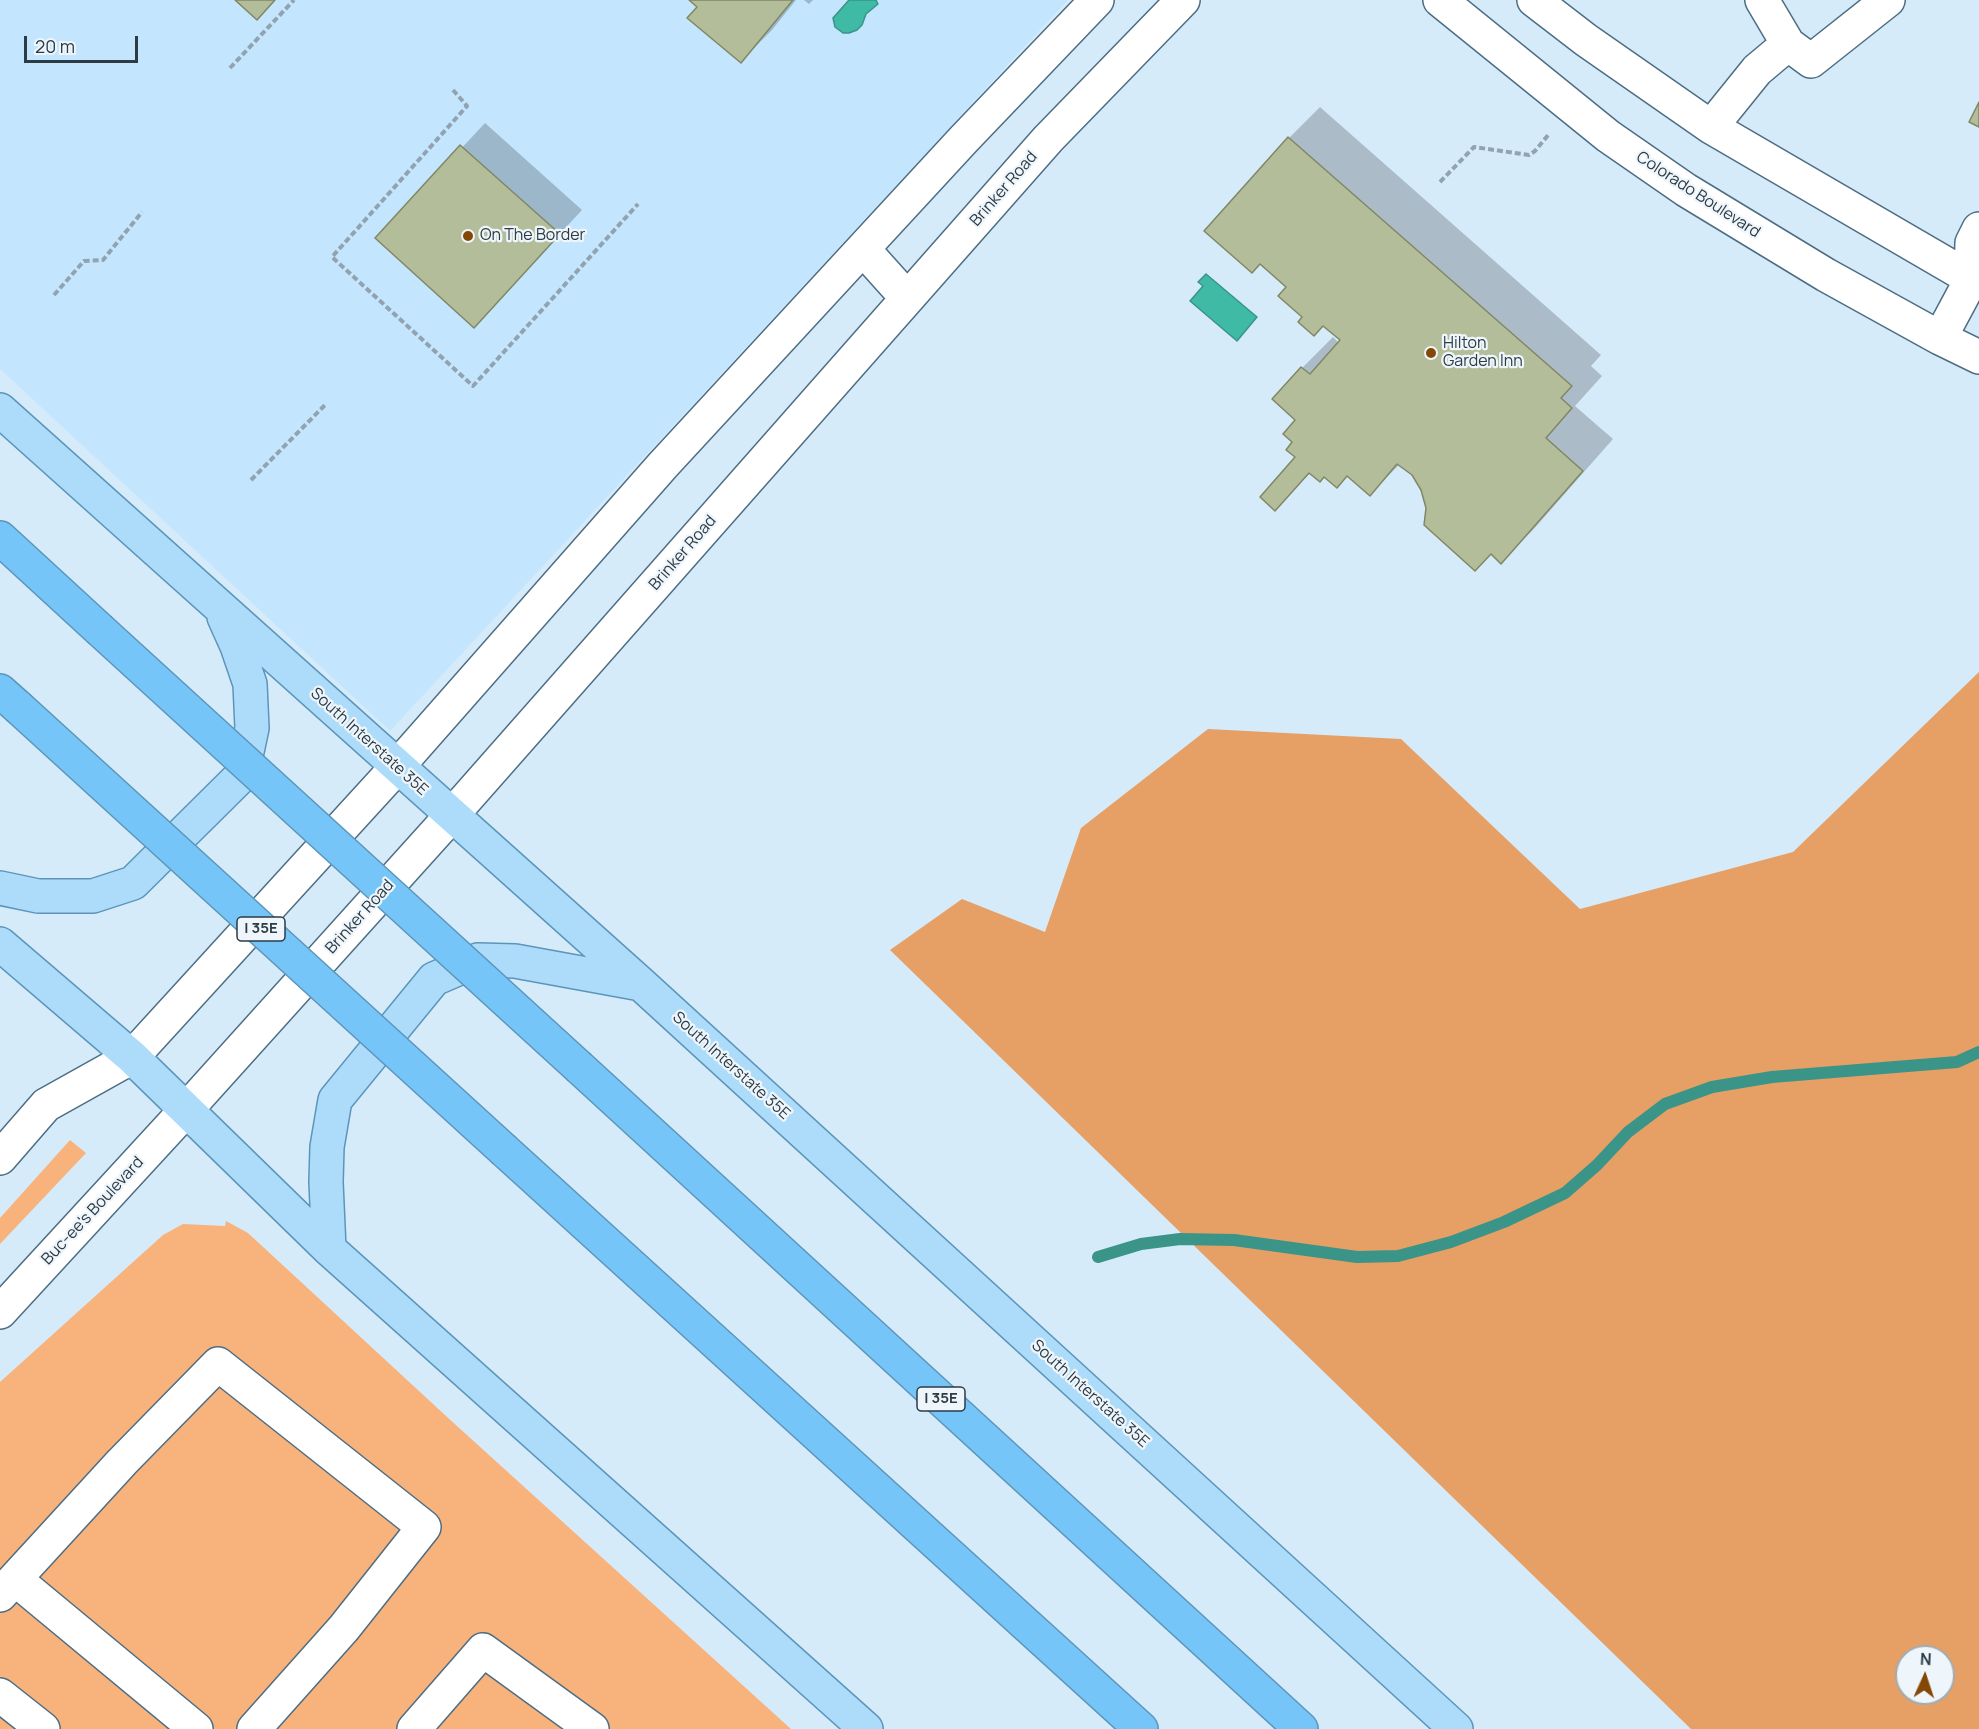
<!DOCTYPE html>
<html>
<head>
<meta charset="utf-8">
<style>
  body { margin:0 }
  #map { position:relative; width:1979px; height:1729px; overflow:hidden; background:#d6ebfa; font-family:Manrope,sans-serif }
  canvas { display:block }
  .north { position:absolute; left:1895px; top:1645px; width:60px; height:60px; box-sizing:border-box; background:#eff6fb; border:2px solid #a1abb2; border-radius:50%; rotate:3deg; font-size:16px; font-weight:700; line-height:24px; text-align:center; color:#2d3b45 }
  .north::after { content:''; display:block; margin:auto; width:21px; height:27px; background:#854705; clip-path:polygon(50% 0,100% 100%,50% 72%,0 100%) }
  .scale { position:absolute; left:24px; top:36px; width:114px; height:27px; box-sizing:border-box; border:3px solid #2d3b45; border-top:0; padding-left:8px; font-size:18px; line-height:21px; white-space:nowrap; color:#2d3b45; -webkit-text-stroke:4px #eff6fb; paint-order:stroke }
</style>
</head>
<body>
<div id="map">
<canvas width="1979" height="1729"></canvas>
<div class="north">N</div>
<div class="scale">20 m</div>
</div>
<script>
const ctx = document.querySelector('canvas').getContext('2d');
ctx.lineJoin = 'round';
function paint(path, color) { ctx.fillStyle = color; ctx.fill(path, 'evenodd'); }
const shape = rows => new Path2D(rows.map(r => 'M' + r).join(''));
function trace(path, color, width, dash) { ctx.strokeStyle = color; ctx.lineWidth = width; ctx.lineCap = dash ? 'butt' : 'round'; ctx.setLineDash(dash || []); ctx.stroke(path); }
function label(font, color, halo, rows, align = 'center') {
  ctx.font = font + ' Manrope,sans-serif'; ctx.lineWidth = 4.5; ctx.setLineDash([]); ctx.textBaseline = 'middle'; ctx.strokeStyle = halo; ctx.fillStyle = color; for (const [text, x, y, turn = 0] of rows) {
    ctx.save(); ctx.translate(x, y); ctx.rotate((+turn || 0) * Math.PI / 180); ctx.textAlign = isNaN(turn) ? turn : align; if (halo) ctx.strokeText(text, 0, 0); ctx.fillText(text, 0, 0); ctx.restore();
  }
}
const built = shape([
  [0,0,1068,0,390,731,0,369]
]);
const green = shape([
  [70,1140,86,1153,0,1244,0,1218],
  [226,1221,248,1233,446,1416,791,1729,0,1729,0,1382,163,1235,183,1224,225,1226]
]);
const forest = shape([
  [1979,672,1979,1729,1691,1729,890,950,962,899,1045,932,1081,828,1208,729,1401,739,1580,909,1793,852],
  [1907,1657,1943,1657,1943,1693,1907,1693]
]);
const water = shape([
  [849,0,876,0,878,4,866,14,862,25,857,30,849,33,843,33,835,27,833,18,849,0],
  [1206,274,1257,317,1237,341,1190,301,1203,286,1198,282,1206,274]
]);
const shadow = shape([
  [691,0,796,0,772,30,741,61,699,7],
  [804,0,813,0,809,4],
  [1320,107,1601,355,1591,366,1602,376,1575,406,1613,439,1532,531,1501,561,1427,508,1423,489,1413,474,1400,464,1370,494,1348,475,1325,475,1311,472,1275,509,1297,457,1294,442,1302,368,1333,337,1339,343,1342,340,1324,324,1304,317,1288,287,1261,262,1206,231,1289,138],
  [485,123,582,210,474,326,378,238]
]);
const stream = shape([
  [1098,1257,1141,1244,1180,1239,1234,1240,1357,1257,1398,1256,1451,1242,1504,1222,1565,1193,1597,1165,1628,1132,1665,1104,1712,1087,1772,1077,1957,1062,1979,1052]
]);
const building = shape([
  [235,0,275,0,257,20,235,0],
  [689,0,793,0,741,63,687,18,697,7,689,0],
  [1979,102,1979,127,1969,122,1979,102],
  [1288,137,1572,386,1561,398,1572,408,1546,438,1583,471,1501,564,1491,554,1475,571,1424,525,1426,508,1421,490,1412,475,1397,464,1370,496,1347,476,1337,488,1324,477,1320,482,1309,473,1275,511,1260,497,1295,457,1286,450,1292,442,1283,434,1295,420,1272,399,1301,367,1310,374,1340,340,1323,326,1314,336,1298,322,1302,317,1278,296,1286,287,1260,264,1252,273,1204,231,1288,137],
  [460,145,560,234,474,328,375,238,460,145]
]);
const path = shape([
  [230,68,294,0],
  [453,90,467,106,332,257,473,386,638,204],
  [1440,182,1474,147,1529,155,1535,151,1549,134],
  [54,295,84,261,103,260,142,212],
  [251,480,325,405]
]);
const minor = shape([
  [1440,0,1608,136,1686,190,1826,275,1940,338,1979,357],
  [1534,0,1586,40,1711,127,1979,283],
  [1762,0,1788,44],
  [1711,127,1757,70,1788,44,1811,61,1888,0],
  [863,249,907,298],
  [1971,280,1972,243,1979,229],
  [1940,338,1971,280,1979,274],
  [0,1158,46,1105,132,1057,397,767,663,465,964,139,1097,0],
  [0,1312,186,1110,451,816,1048,139,1183,0],
  [15,1579,196,1729],
  [0,1595,122,1462,218,1364,424,1527,344,1628,254,1729],
  [0,1695,43,1729],
  [414,1729,483,1650,592,1729]
]);
const major = shape([
  [0,410,641,984,1456,1729],
  [0,888,38,896,93,896,133,883,242,775,252,728,250,684,237,646,224,617],
  [0,944,132,1057,329,1249,866,1729],
  [329,1249,326,1182,327,1147,335,1100,434,979,478,960,515,961,641,984]
]);
const highway = shape([
  [0,538,99,629],
  [0,691,18,707],
  [580,1068,1301,1729],
  [505,1151,1141,1729]
]);
const highwayBridge = shape([
  [99,629,580,1068],
  [18,707,505,1151]
]);
const markers = [
  [468,236,6,"#854705"],
  [1431,353,6,"#854705"]
];
const shields = [
  [261,929,48],
  [941,1399,48]
];
const shieldNames = [
  ["I 35E",261,929],
  ["I 35E",941,1399]
];
const streetNames = [
  ["Brinker Road",1004,189,-49],
  ["Colorado Boulevard",1698,195,33],
  ["Brinker Road",683,553,-49],
  ["South Interstate 35E",369,742,42],
  ["Brinker Road",360,917,-48],
  ["South Interstate 35E",731,1066,42],
  ["Buc-ee's Boulevard",93,1211,-47],
  ["South Interstate 35E",1090,1394,42]
];
const poiNames = [
  ["On The Border",480,236],
  ["Hilton",1443,344],
  ["Garden Inn",1443,362]
];
paint(built, '#c3e5fd');
paint(green, '#f8b27c');
paint(forest, '#e69f65');
paint(water, '#3fbaa4');
trace(water, '#3a9488', 1.5);
paint(shadow, '#0003');
trace(stream, '#3a9488', 12);
paint(building, '#b4bd99');
trace(building, '#7f8764', 1.5);
trace(minor, '#4d6d83', 36);
trace(major, '#5c95b9', 36);
trace(highway, '#5c95b9', 36);
trace(path, '#91a3b0', 4, [6, 3]);
trace(minor, '#fff', 33);
trace(major, '#addcfb', 33);
trace(highway, '#76c5f8', 33);
trace(highwayBridge, '#5c95b9', 36, []);
trace(highwayBridge, '#76c5f8', 33);
for (const [x, y, r, color] of markers) { const dot = new Path2D(); dot.arc(x, y, r, 0, 2 * Math.PI); ctx.fillStyle = color; ctx.fill(dot); trace(dot, '#eff6fb', 2); }
for (const [x, y, w] of shields) { const box = new Path2D(); box.roundRect(x - w / 2, y - 12, w, 24, 4.5); ctx.fillStyle = '#eff6fb'; ctx.fill(box); trace(box, '#2d3b45', 1.5); }
label('bold 15px', '#2d3b45', null, shieldNames);
label('16px', '#2d3b45', '#eff6fb', streetNames);
label('16px', '#2d3b45', '#eff6fb', poiNames, 'left');
</script>
</body>
</html>
